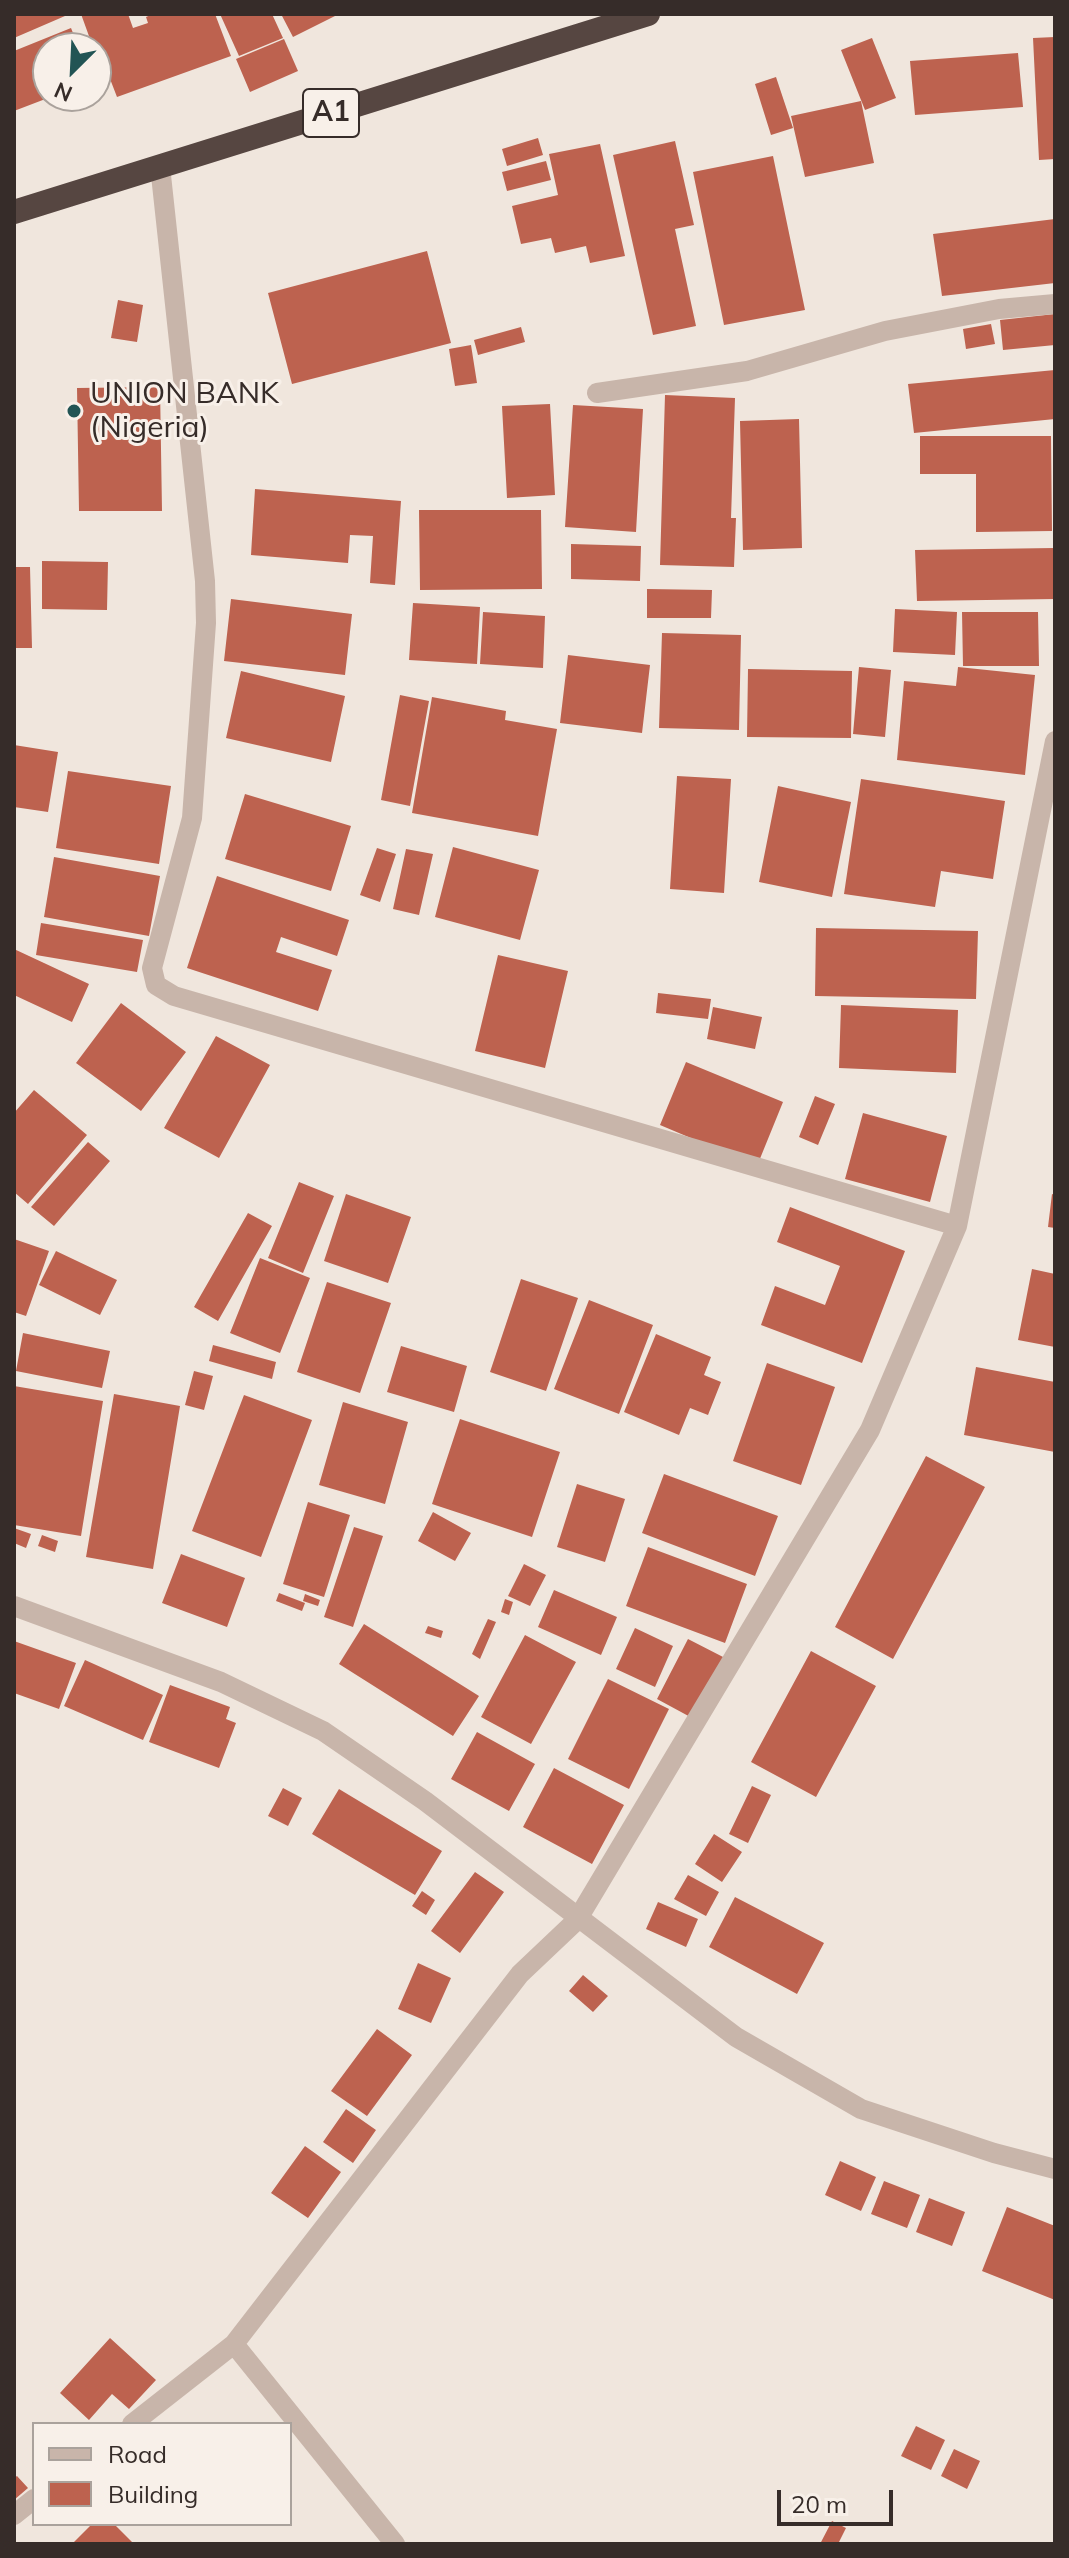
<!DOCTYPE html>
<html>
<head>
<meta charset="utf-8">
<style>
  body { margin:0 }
  #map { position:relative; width:1069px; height:2558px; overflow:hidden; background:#f0e6dd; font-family:Mulish,sans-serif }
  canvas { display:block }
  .frame { position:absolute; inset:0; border:16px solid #362c29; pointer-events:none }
  .legend { position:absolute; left:32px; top:2422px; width:260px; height:104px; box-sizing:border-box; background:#f8f0e9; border:2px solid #aaa29c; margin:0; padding:10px 14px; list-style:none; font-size:24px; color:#362c29 }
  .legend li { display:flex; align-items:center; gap:16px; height:40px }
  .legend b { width:40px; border:2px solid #aaa29c }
  .north { position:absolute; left:32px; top:32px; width:80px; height:80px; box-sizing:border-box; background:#f8f0e9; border:2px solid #aaa29c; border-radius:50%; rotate:204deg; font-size:22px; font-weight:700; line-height:32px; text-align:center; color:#362c29 }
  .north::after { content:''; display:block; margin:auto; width:28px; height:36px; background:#225454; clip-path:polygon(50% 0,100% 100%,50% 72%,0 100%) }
  .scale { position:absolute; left:777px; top:2490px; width:116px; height:36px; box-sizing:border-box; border:4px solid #362c29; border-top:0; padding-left:10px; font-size:24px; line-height:28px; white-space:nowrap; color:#362c29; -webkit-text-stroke:6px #f8f0e9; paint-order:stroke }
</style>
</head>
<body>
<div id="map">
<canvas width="1069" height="2558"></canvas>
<div class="frame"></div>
<ul class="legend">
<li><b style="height:10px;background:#c8b5aa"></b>Road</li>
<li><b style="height:22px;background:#bd624f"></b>Building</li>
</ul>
<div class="north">N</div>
<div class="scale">20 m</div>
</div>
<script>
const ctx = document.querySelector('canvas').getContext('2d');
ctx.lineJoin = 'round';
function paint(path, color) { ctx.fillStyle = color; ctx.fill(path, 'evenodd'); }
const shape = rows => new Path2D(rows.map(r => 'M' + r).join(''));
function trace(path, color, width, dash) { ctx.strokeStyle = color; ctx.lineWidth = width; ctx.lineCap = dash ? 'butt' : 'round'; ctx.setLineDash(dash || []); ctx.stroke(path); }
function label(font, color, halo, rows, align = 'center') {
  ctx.font = font + ' Mulish,sans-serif'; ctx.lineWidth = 6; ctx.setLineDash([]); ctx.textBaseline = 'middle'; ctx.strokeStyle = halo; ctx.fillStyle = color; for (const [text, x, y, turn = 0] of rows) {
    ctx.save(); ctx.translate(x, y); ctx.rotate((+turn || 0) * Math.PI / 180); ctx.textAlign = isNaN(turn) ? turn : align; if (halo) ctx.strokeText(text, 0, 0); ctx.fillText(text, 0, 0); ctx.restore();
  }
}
const building = shape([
  [14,14,64,14,65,16,14,38],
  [81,14,128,14,133,28,148,23,146,17,153,14,215,14,231,56,117,97,102,58,98,61],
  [220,14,272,14,283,38,239,56],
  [281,14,339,14,293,37],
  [71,28,79,48,48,48,48,98,14,111,14,51],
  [1055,37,1055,159,1039,160,1033,38],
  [872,38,896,98,865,110,841,50],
  [284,39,298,71,250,92,236,59],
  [1018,53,1023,107,915,115,910,61],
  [776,77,793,128,771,135,755,84],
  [861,101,874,163,805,177,791,116],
  [538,138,543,155,507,166,502,149],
  [675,141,694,225,675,229,696,326,653,335,613,155],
  [600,144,625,256,590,263,586,246,555,253,551,238,521,244,512,206,558,195,549,154],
  [773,156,805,310,724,325,693,172],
  [546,161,551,180,507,191,502,172],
  [1055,219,1055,283,942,296,933,234],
  [427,251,451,343,292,384,268,293],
  [118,300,143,305,137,342,111,338],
  [1055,314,1055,345,1003,350,1000,320],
  [991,324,995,344,966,349,963,329],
  [521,327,525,342,478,355,474,340],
  [471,345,477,383,455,386,449,349],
  [1055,370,1055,419,914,433,908,384],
  [160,387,162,511,79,511,77,388],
  [665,395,735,398,731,518,736,518,734,567,660,565],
  [550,404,555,495,507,498,502,406],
  [573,405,643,409,636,532,565,527],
  [799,419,802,548,743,550,740,421],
  [920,436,1051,436,1052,531,976,532,976,474,920,474],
  [255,489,401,501,395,585,370,583,373,536,350,535,348,563,251,555],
  [419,510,541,510,542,589,420,590],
  [571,544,641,546,640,581,571,579],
  [1054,548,1055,599,917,601,915,550],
  [42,561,108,562,107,610,42,609],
  [14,567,30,567,32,648,14,648],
  [647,589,712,590,711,618,647,618],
  [231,599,352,614,345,675,224,661],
  [413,603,480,607,477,664,409,660],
  [895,609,957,612,955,655,893,652],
  [483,612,545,616,543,668,480,664],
  [962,612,1038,612,1039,666,963,666],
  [662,633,741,635,739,730,659,728],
  [568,655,650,665,642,733,560,723],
  [859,667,891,670,885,737,853,734],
  [958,667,1035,675,1025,775,897,760,904,681,956,686],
  [748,669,852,671,851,738,747,737],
  [241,671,345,696,331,762,226,738],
  [400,695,429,701,410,806,381,800],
  [432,697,506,711,505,720,557,729,538,836,412,813],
  [14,745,58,752,48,812,14,807],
  [68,771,171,786,159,864,56,848],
  [677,776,731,779,724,893,670,889],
  [861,779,1005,801,993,879,941,871,935,907,844,894],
  [778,786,851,802,832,897,759,882],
  [245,794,351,826,331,891,225,859],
  [453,847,539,870,520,940,435,917],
  [377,848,396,854,380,902,360,895],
  [406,849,433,854,419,915,393,909],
  [54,857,160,876,149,936,44,917],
  [217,876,349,920,337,956,281,937,276,952,332,970,318,1011,187,968],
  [41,923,143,940,137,972,36,955],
  [816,928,978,931,976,999,815,996],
  [14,949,89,984,72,1022,14,995],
  [498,955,568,971,545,1068,475,1051],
  [658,993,711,999,708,1019,656,1013],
  [121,1003,186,1052,141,1111,76,1063],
  [841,1005,958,1010,956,1073,839,1068],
  [713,1007,762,1017,755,1049,707,1039],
  [216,1036,270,1065,219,1158,164,1128],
  [686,1062,783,1102,757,1166,660,1125],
  [34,1090,87,1135,28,1204,14,1192,14,1113],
  [815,1096,835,1104,818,1145,799,1137],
  [863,1113,947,1136,930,1202,845,1179],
  [88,1142,110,1161,54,1226,31,1207],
  [299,1182,334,1196,303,1273,268,1258],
  [346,1194,411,1217,388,1283,324,1261],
  [1052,1194,1055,1195,1055,1228,1048,1227],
  [790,1207,905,1251,862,1363,761,1325,775,1286,825,1305,840,1266,777,1242],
  [248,1213,272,1226,218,1321,194,1307],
  [14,1239,49,1251,26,1316,14,1312],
  [56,1251,117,1280,100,1315,39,1285],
  [260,1258,310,1278,280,1353,230,1333],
  [1032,1269,1055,1274,1055,1347,1018,1340],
  [521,1279,578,1298,546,1391,490,1372],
  [327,1282,391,1303,360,1393,297,1372],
  [589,1300,653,1325,619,1414,554,1389],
  [23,1333,110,1351,102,1388,16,1371],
  [656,1334,711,1357,704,1375,721,1382,708,1415,690,1408,679,1435,624,1412],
  [213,1345,276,1362,272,1379,209,1361],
  [401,1346,467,1366,454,1412,387,1392],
  [767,1363,835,1387,801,1485,733,1461],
  [976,1367,1055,1382,1055,1452,964,1435],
  [194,1371,213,1376,204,1410,185,1405],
  [14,1386,103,1401,81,1536,14,1525],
  [114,1394,180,1406,153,1569,86,1557],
  [244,1395,312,1420,261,1557,192,1531],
  [343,1402,408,1422,385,1504,319,1485],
  [460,1419,560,1452,532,1537,432,1504],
  [926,1456,985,1487,893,1659,835,1627],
  [664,1474,778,1516,755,1576,642,1533],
  [577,1484,625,1499,605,1562,557,1547],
  [308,1502,350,1515,324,1597,283,1584],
  [433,1512,471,1533,455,1561,418,1541],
  [354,1527,383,1536,353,1627,324,1617],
  [14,1528,31,1534,26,1548,14,1543],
  [42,1535,58,1541,55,1552,38,1546],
  [648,1547,747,1584,725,1643,626,1606],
  [181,1554,245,1578,227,1627,162,1603],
  [524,1564,546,1575,530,1606,508,1596],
  [554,1590,617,1617,601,1655,538,1627],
  [279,1593,305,1603,302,1611,276,1601],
  [305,1594,320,1600,318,1606,303,1601],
  [505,1599,513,1602,509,1615,501,1612],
  [488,1619,496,1622,480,1659,472,1654],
  [364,1624,479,1696,453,1736,339,1664],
  [428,1626,443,1631,441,1638,425,1633],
  [635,1628,673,1646,655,1687,616,1669],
  [525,1635,576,1662,531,1744,481,1717],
  [688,1639,725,1658,694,1719,657,1699],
  [14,1641,76,1663,59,1709,14,1693],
  [811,1651,876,1686,816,1797,751,1762],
  [85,1660,163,1695,143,1740,64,1706],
  [608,1679,669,1709,629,1789,568,1759],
  [170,1685,230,1707,226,1719,236,1723,219,1768,149,1742],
  [477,1732,535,1764,509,1811,451,1779],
  [554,1768,624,1805,592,1864,523,1827],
  [752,1786,771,1795,748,1843,729,1834],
  [283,1788,302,1798,288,1826,268,1816],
  [339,1789,442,1851,415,1895,312,1834],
  [714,1834,742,1852,722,1882,695,1864],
  [475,1872,504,1892,460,1953,431,1931],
  [688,1875,719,1892,706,1916,674,1899],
  [422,1891,435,1900,426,1915,412,1906],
  [735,1897,824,1943,797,1994,709,1947],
  [658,1902,698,1919,686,1947,646,1929],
  [418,1963,451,1978,431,2023,398,2009],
  [583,1975,608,1996,593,2012,569,1991],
  [377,2029,412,2055,367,2116,331,2091],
  [346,2109,376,2130,353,2163,323,2142],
  [305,2146,341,2172,308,2218,271,2193],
  [840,2161,876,2177,861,2211,825,2195],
  [884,2181,920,2195,907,2228,871,2214],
  [929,2198,965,2212,952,2246,916,2232],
  [1007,2207,1055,2226,1055,2300,982,2271],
  [110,2338,156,2380,129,2409,112,2394,89,2420,60,2393],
  [916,2426,945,2440,931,2470,901,2456],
  [954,2449,980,2461,967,2489,941,2476],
  [17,2476,28,2488,14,2500,14,2478],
  [832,2521,846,2528,838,2544,820,2544],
  [92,2524,114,2524,134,2544,72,2544]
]);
const street = shape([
  [160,166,205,581,206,623,192,818,152,968,156,985,174,996,957,1226],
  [597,393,747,371,885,331,999,309,1055,304],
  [14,1606,221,1682,323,1731,425,1801,736,2037,861,2109,994,2153,1055,2169],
  [234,2344,395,2544],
  [132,2424,234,2344,520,1974,577,1920,870,1430,957,1226,1055,741],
  [14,2515,34,2499]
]);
const highway = shape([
  [14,212,648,14]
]);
const markers = [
  [74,411,8,"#225454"]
];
const shields = [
  [331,113,56]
];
const shieldNames = [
  ["A1",331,113]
];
const poiNames = [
  ["UNION BANK",90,394],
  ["(Nigeria)",90,428]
];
paint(building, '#bd624f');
trace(street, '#c8b5aa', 20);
trace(highway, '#564641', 24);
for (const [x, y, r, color] of markers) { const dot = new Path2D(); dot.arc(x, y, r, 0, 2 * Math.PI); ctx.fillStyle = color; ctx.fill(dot); trace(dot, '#f8f0e9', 3); }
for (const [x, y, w] of shields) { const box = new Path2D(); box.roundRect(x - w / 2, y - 24, w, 48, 6); ctx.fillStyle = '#f8f0e9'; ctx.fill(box); trace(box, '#362c29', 2); }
label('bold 28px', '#362c29', null, shieldNames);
label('30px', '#362c29', '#f8f0e9', poiNames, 'left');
</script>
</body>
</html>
